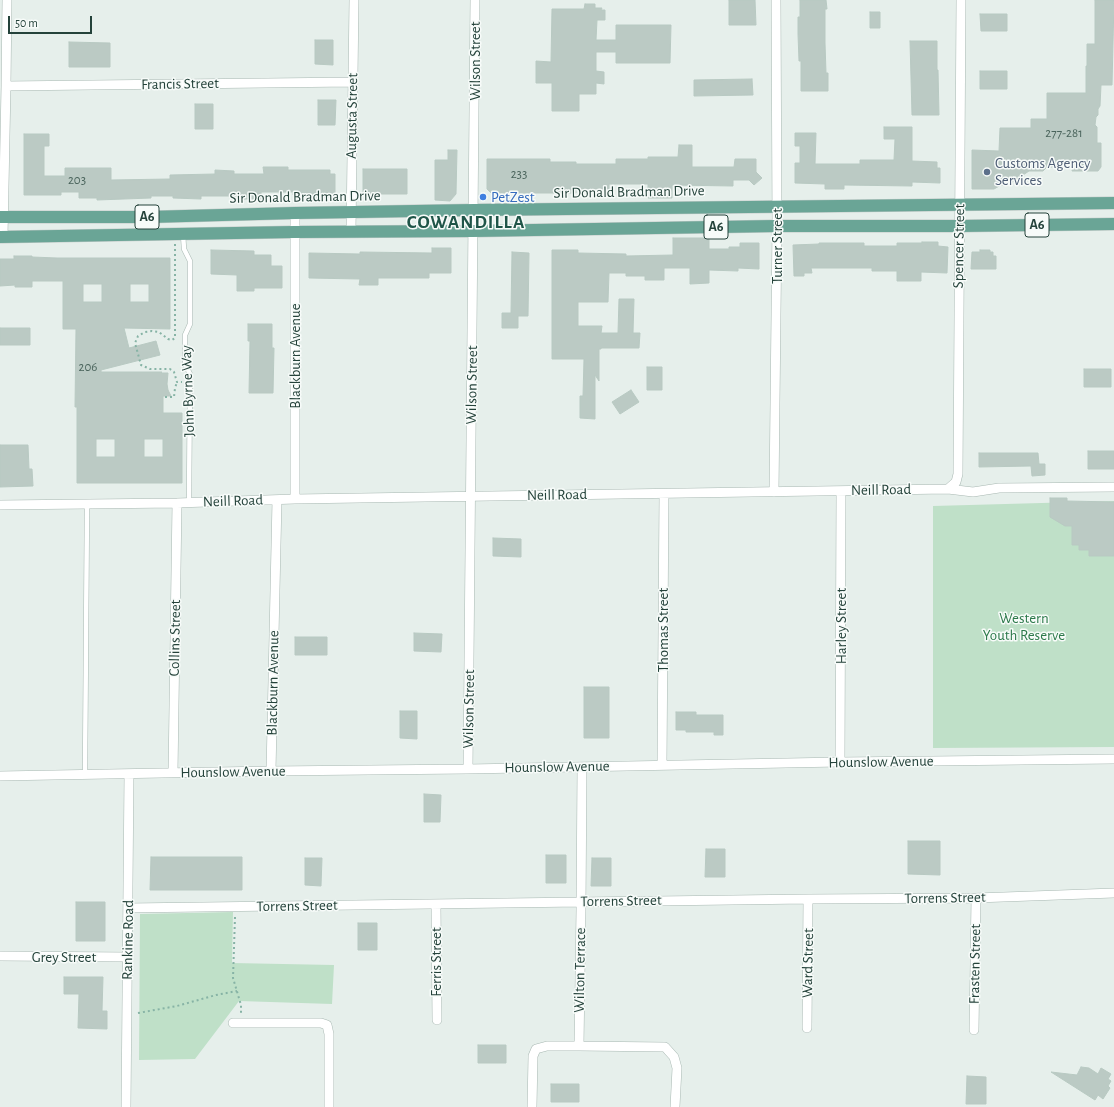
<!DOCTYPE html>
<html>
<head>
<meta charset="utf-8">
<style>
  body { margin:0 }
  #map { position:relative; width:1114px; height:1107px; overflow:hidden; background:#e6efeb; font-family:"Alegreya Sans",sans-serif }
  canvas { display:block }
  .scale { position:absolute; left:8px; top:16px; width:84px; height:18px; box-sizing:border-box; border:2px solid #24423a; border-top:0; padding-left:5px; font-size:12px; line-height:14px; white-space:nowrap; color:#24423a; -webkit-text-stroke:3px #f7fbf9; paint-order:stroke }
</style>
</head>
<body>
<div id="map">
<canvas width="1114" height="1107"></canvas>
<div class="scale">50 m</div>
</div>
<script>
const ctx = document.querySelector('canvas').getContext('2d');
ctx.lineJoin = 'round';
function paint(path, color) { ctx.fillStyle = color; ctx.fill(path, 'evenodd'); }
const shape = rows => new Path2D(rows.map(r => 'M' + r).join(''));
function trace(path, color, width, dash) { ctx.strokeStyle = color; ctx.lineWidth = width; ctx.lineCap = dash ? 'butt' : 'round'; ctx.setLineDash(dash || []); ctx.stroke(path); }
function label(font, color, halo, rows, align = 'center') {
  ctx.font = font + ' "Alegreya Sans",sans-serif'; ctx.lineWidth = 3; ctx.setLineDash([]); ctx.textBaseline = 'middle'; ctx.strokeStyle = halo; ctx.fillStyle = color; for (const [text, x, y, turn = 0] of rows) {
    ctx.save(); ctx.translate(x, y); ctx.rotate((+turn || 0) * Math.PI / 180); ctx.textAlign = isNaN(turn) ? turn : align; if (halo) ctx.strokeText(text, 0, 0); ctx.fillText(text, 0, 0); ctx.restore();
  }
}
const green = shape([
  [1114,501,1114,747,933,748,933,506],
  [233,912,232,963,334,965,332,1004,239,1001,195,1059,139,1060,140,914]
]);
const building = shape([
  [729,0,755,0,756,25,729,25,729,0],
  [800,0,826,0,827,9,825,9,825,43,826,73,828,73,828,91,801,91,801,61,799,61,798,34,798,17,800,17,800,0],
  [1095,0,1114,0,1112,85,1101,85,1100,106,1098,109,1098,115,1096,117,1095,125,1097,127,1097,143,1101,143,1101,167,1098,171,1072,171,1073,165,1054,165,1052,167,1047,167,1043,171,1029,171,1008,185,1001,185,994,189,972,189,972,150,999,151,1000,128,1031,128,1031,119,1047,119,1047,93,1086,93,1086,66,1087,66,1087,44,1095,44,1095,0],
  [585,4,595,4,595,8,602,8,601,10,605,10,605,20,597,20,596,40,616,40,616,25,671,25,670,63,616,63,616,52,596,52,596,71,604,72,604,84,596,83,596,94,579,94,579,111,552,111,552,83,536,83,536,61,551,62,552,9,584,9,585,4],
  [870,12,880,12,880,28,870,28,870,12],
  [980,14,1007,14,1007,31,981,31,980,14],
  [315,40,333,40,333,65,315,64,315,40],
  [910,41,937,41,937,70,938,70,939,115,912,115,910,41],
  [69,42,110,43,110,67,69,67,69,42],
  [980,71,1007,71,1007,89,980,89,980,71],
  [752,79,753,95,694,96,694,80,752,79],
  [318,100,336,100,335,125,318,125,318,100],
  [195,104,213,104,213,129,195,129,195,104],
  [884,127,912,127,912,161,937,162,937,168,940,168,940,183,912,182,912,186,844,185,844,189,825,189,825,184,795,183,795,163,800,163,800,146,795,146,795,133,816,133,815,164,860,164,860,160,894,160,895,139,884,139,884,127],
  [24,134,49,134,49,146,44,146,44,176,65,176,65,168,111,168,111,180,170,179,170,175,215,174,215,170,234,171,234,174,264,174,263,167,288,167,288,170,330,170,330,174,335,174,335,198,316,198,316,195,293,195,293,192,261,192,261,199,242,199,242,196,201,196,201,199,173,198,173,196,151,196,151,198,97,200,97,198,79,198,79,192,61,192,61,195,24,195,24,134],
  [679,145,692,145,692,167,734,167,735,159,756,159,756,172,762,178,754,185,749,180,733,180,733,186,672,185,672,198,648,198,648,184,609,184,609,189,576,189,576,193,491,193,487,189,487,159,550,159,550,162,576,162,576,164,616,164,616,159,648,159,648,157,678,157,679,145],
  [448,150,457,150,456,194,450,201,435,200,435,160,448,160,448,150],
  [363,169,407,169,407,194,363,194,363,169],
  [673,238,709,238,709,249,729,249,729,247,740,247,740,243,759,243,759,269,738,268,738,271,709,270,709,283,690,284,690,268,664,268,664,280,645,280,645,276,626,276,626,273,609,273,608,302,578,302,578,326,602,326,601,333,618,333,619,299,634,299,633,333,640,333,639,348,601,348,601,349,599,349,599,381,595,375,595,419,580,418,580,396,583,396,584,359,552,359,552,250,578,250,578,253,626,254,626,256,673,255,673,238],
  [922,242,938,242,938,246,948,247,947,273,921,272,921,281,897,281,897,271,872,271,872,268,811,268,812,273,804,273,804,276,794,276,793,245,819,244,819,243,864,243,864,246,897,246,897,243,922,243,922,242],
  [432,248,451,248,451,273,429,273,429,278,378,278,378,285,359,285,360,279,309,278,309,253,360,254,360,252,432,253,432,248],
  [211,250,254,251,254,255,271,255,271,266,282,266,282,288,254,288,254,291,237,291,237,275,211,274,211,250],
  [980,250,990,250,990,252,993,252,993,256,996,256,996,269,971,269,972,252,980,252,980,250],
  [512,252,529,253,528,316,518,316,518,328,502,328,502,313,511,313,512,252],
  [14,256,32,256,32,257,57,258,170,258,170,329,124,328,129,348,156,341,160,355,101,370,101,372,162,372,161,373,168,373,167,384,168,390,171,396,163,396,163,413,182,413,182,483,77,483,77,407,75,407,76,329,63,329,63,281,32,281,32,287,15,287,15,285,0,286,0,259,14,259,14,256],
  [83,284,102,284,102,302,83,302,83,284],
  [130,284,149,284,149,302,130,302,130,284],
  [96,439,115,439,115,457,96,457,96,439],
  [144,439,163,439,163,457,144,457,144,439],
  [248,324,272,324,272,348,274,348,273,393,249,393,250,341,248,341,248,324],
  [0,328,30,328,30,345,0,345,0,328],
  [647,367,662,367,662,390,647,390,647,367],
  [1084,369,1111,369,1111,387,1084,387,1084,369],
  [631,390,639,402,620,414,612,402,631,390],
  [0,445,28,445,29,469,32,469,33,486,0,487,0,445],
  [1088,451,1114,451,1114,469,1088,469,1088,451],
  [979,453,1038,453,1039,464,1045,464,1045,475,1032,476,1031,466,979,467,979,453],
  [1050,498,1067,498,1067,501,1114,502,1114,556,1089,556,1089,550,1079,550,1079,545,1072,545,1072,526,1065,526,1050,517,1050,498],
  [493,538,521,539,521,557,493,556,493,538],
  [414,633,442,634,441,652,414,651,414,633],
  [295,637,327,637,327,655,295,655,295,637],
  [584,687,609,687,609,738,584,738,584,687],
  [400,711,417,711,417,739,400,738,400,711],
  [676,712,696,712,696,715,723,715,723,735,714,735,714,732,686,732,686,730,676,730,676,712],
  [424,794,441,795,440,822,424,822,424,794],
  [908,841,940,841,940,875,908,874,908,841],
  [706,849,725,849,725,877,705,877,706,849],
  [546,855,566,855,566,883,546,883,546,855],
  [151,857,242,857,242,890,150,890,151,857],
  [305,858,322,858,321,886,305,885,305,858],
  [592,858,611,858,611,886,591,886,592,858],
  [76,902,105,902,105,941,76,941,76,902],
  [358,923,377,923,377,950,358,950,358,923],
  [64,977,103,977,102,1011,107,1011,107,1029,78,1028,79,994,64,994,64,977],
  [478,1045,506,1045,506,1063,478,1063,478,1045],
  [1081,1067,1089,1068,1098,1074,1101,1068,1111,1074,1108,1079,1111,1081,1108,1086,1110,1088,1103,1099,1098,1095,1095,1100,1051,1072,1077,1075,1081,1067],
  [967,1076,986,1077,986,1104,966,1104,967,1076],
  [551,1084,579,1084,579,1102,551,1102,551,1084]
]);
const path = shape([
  [175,244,175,338,172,340,168,339,159,332,152,331,145,332,138,336,135,343,141,365,150,369,170,369,174,372,177,382,182,382],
  [165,397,174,397,175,388,177,382],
  [235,917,233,978,241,1005,241,1013],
  [138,1013,177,1006,216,995,237,991]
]);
const lane = shape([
  [183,234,184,249,190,261,190,324,185,335,185,364,190,374,189,502],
  [85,775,87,504]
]);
const street = shape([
  [6,86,353,82],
  [295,213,295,499],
  [351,232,354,0],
  [3,237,6,86,7,0],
  [948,489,956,482,958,474,961,0],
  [774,492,777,226,776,0],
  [0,505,177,503,295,499,948,489,973,492,999,488,1114,487],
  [840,762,841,491],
  [662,765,664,494],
  [468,769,475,0],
  [271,771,277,500],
  [173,773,177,503],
  [0,776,271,771,468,769,840,762,1114,759],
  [436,904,437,1020],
  [128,908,808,899,976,898,1114,893],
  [0,956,128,957],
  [233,1023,321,1023,327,1025,329,1034,329,1107],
  [807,1028,808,899],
  [974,1030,976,898],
  [579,1046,665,1047,674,1057,677,1068,675,1107],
  [126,1107,129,774],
  [532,1107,533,1056,536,1049,547,1046,579,1046,581,909,582,767]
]);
const primary = shape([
  [0,217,149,217,295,213,474,210,1114,203],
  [0,237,294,232,473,231,777,226,959,226,1114,224]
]);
const markers = [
  [987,172,4,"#5c6f8a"],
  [483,197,4,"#3f7fe0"]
];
const numberNames = [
  ["277-281",1064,133],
  ["233",519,174],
  ["203",77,180],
  ["206",88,367]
];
const shields = [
  [147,217,24],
  [1037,225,24],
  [716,227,24]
];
const shieldNames = [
  ["A6",147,217],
  ["A6",1037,225],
  ["A6",716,227]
];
const streetNames = [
  ["Wilson Street",475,61,-90],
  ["Francis Street",180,84,-1],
  ["Augusta Street",352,116,-89],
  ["Sir Donald Bradman Drive",629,192,-1],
  ["Sir Donald Bradman Drive",305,197,-1],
  ["Turner Street",777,246,-90],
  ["Spencer Street",959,246,-89],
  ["Blackburn Avenue",295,356,-90],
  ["Wilson Street",472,385,-89],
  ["John Byrne Way",188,391,-92],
  ["Neill Road",881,490,-1],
  ["Neill Road",557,495,-1],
  ["Neill Road",233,501,-2],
  ["Harley Street",841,626,-90],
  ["Thomas Street",663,630,-90],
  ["Collins Street",175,638,-89],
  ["Blackburn Avenue",273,683,-89],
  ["Wilson Street",469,709,-89],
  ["Hounslow Avenue",881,762,-1],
  ["Hounslow Avenue",557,767,-1],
  ["Hounslow Avenue",233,772,-1],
  ["Torrens Street",945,898,-1],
  ["Torrens Street",621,901,-1],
  ["Torrens Street",297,906,-1],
  ["Rankine Road",128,940,-89],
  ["Grey Street",64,957],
  ["Ferris Street",436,962,-90],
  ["Ward Street",808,963,-89],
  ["Frasten Street",975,964,-89],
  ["Wilton Terrace",580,970,-89]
];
const serviceNames = [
  ["Customs Agency",995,163],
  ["Services",995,180]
];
const shopNames = [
  ["PetZest",491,197]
];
const parkNames = [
  ["Western",1024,618],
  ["Youth Reserve",1024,635]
];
const districtNames = [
  ["COWANDILLA",466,222]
];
paint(green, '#bfe0c8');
paint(building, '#bbcac4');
trace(building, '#b8c9c2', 1);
trace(lane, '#a8b8b2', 5.5);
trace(street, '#a8b8b2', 10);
trace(primary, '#c2cac8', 13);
trace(path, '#86b3a5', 2, [2, 3]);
trace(lane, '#fff', 4.5);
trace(street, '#fff', 9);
trace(primary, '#6aa596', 12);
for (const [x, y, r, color] of markers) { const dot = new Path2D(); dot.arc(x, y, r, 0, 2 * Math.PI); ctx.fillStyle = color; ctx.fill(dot); trace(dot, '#f7fbf9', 1.5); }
label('13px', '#4a645c', null, numberNames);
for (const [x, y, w] of shields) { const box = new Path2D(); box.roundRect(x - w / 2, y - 12, w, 24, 3); ctx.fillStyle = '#f7fbf9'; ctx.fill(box); trace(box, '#24423a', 1); }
label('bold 14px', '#24423a', null, shieldNames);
label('15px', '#24423a', '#f7fbf9', streetNames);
label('15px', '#4e5e75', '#f7fbf9', serviceNames, 'left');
label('15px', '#366cbe', '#f7fbf9', shopNames, 'left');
label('15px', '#2d7a4b', '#f7fbf9', parkNames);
ctx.letterSpacing = '1px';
label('bold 19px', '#1f5548', '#f7fbf9', districtNames);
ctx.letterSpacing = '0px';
</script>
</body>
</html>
